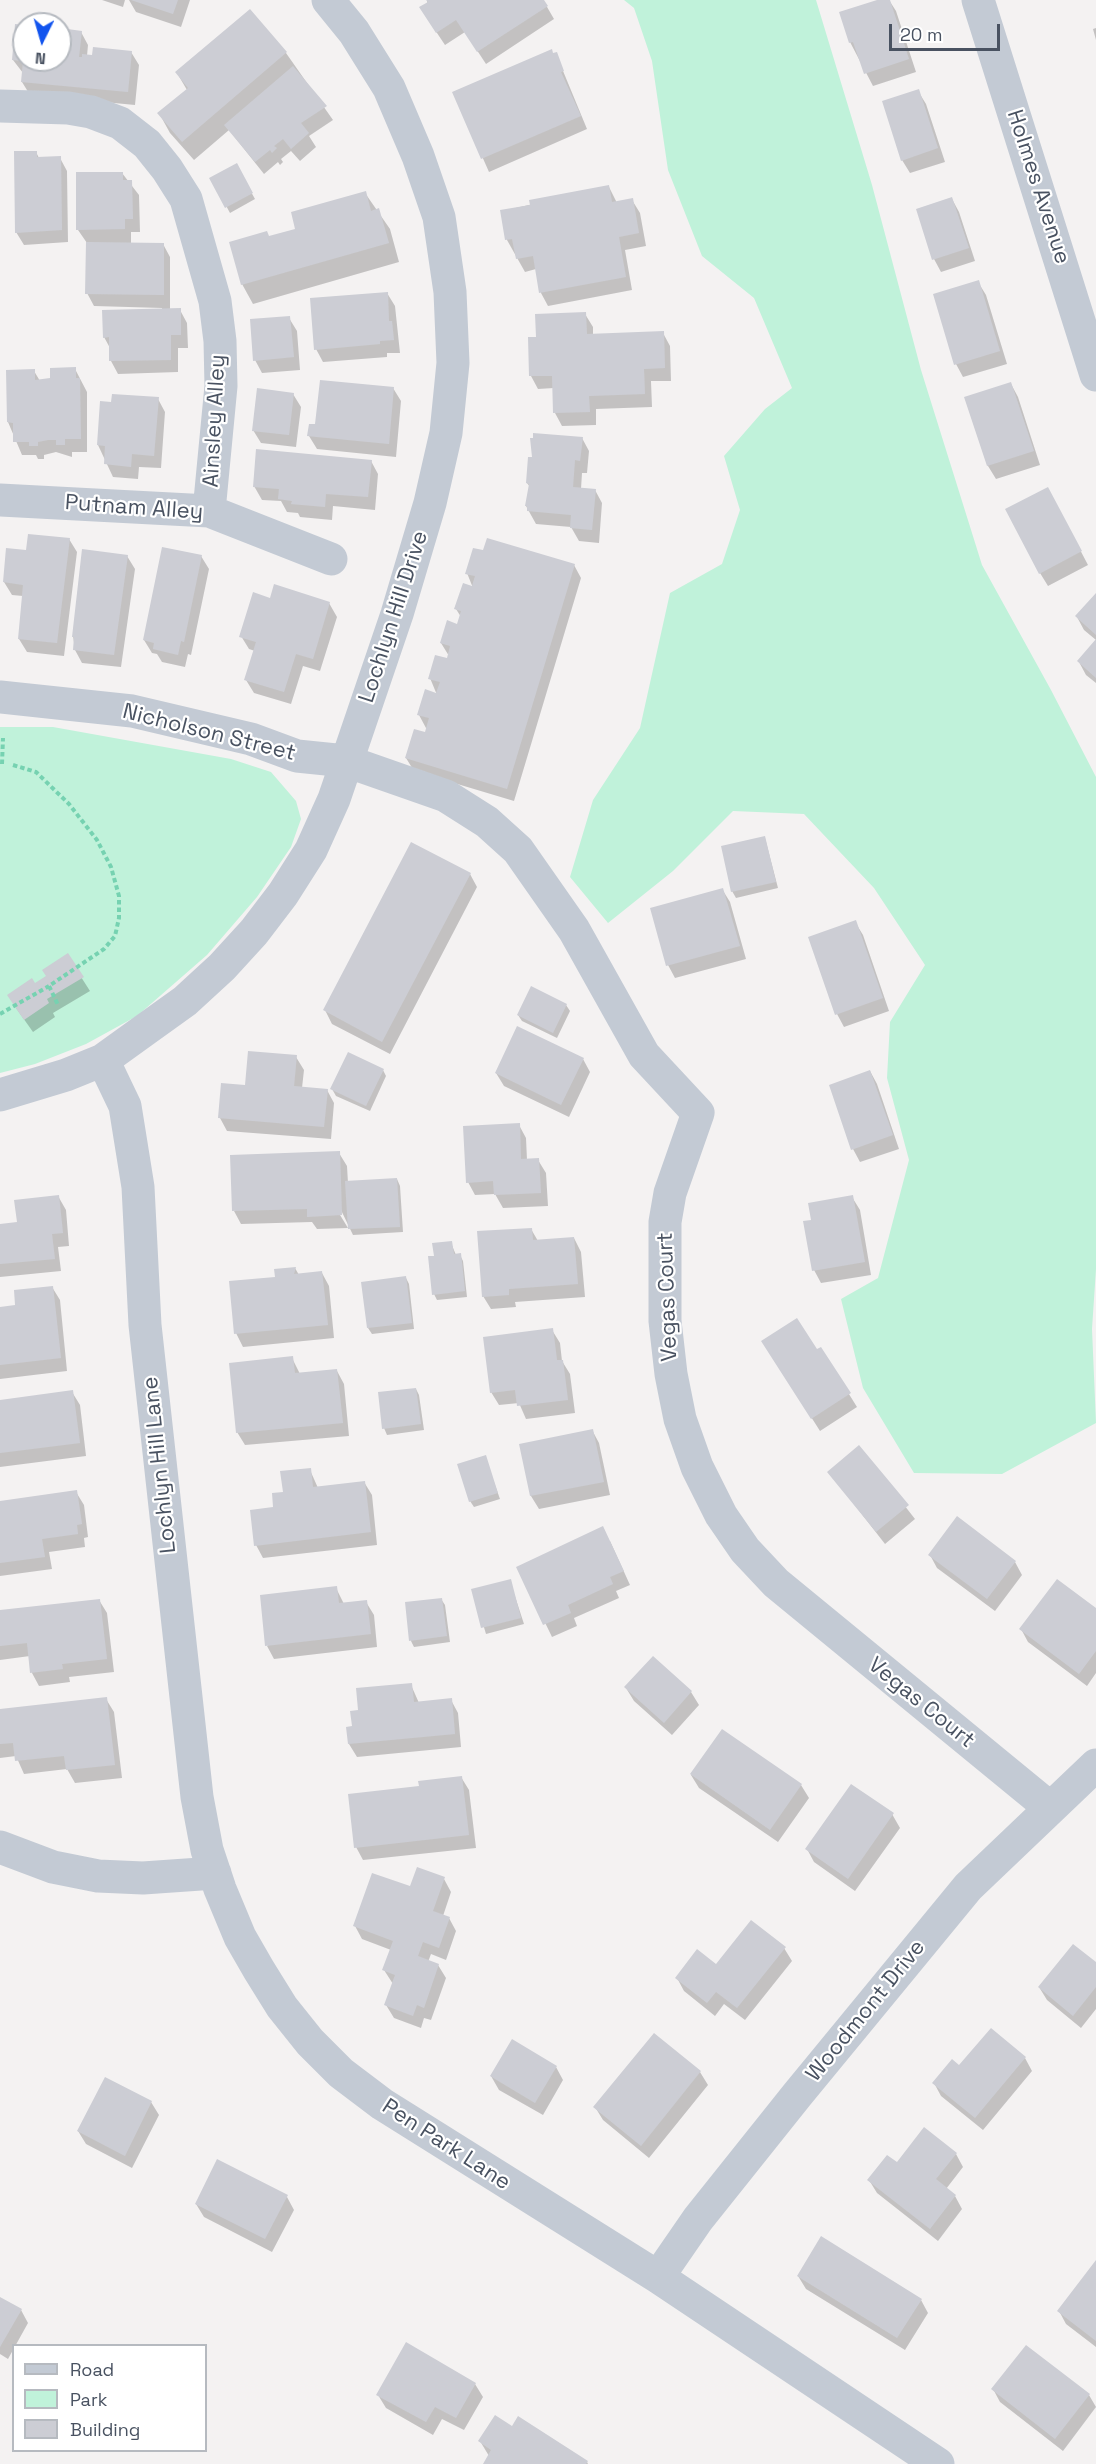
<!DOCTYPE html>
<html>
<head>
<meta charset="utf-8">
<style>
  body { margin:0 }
  #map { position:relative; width:1096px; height:2464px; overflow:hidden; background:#f4f2f2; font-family:"Space Grotesk",sans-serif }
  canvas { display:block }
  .legend { position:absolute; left:12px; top:2344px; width:195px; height:108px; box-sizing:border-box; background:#fff; border:2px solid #b6bac0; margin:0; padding:8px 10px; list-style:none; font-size:18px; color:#495261 }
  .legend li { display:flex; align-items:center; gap:12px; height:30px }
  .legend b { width:30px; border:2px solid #b6bac0 }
  .north { position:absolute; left:12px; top:12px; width:60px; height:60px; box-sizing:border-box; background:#fff; border:2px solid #b6bac0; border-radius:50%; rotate:185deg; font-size:16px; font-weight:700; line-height:24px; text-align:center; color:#495261 }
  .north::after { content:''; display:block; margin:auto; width:21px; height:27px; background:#1254ee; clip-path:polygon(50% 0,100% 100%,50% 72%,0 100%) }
  .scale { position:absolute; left:889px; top:24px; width:111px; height:27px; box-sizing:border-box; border:3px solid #495261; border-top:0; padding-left:8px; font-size:18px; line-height:21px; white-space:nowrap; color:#495261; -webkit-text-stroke:4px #fff; paint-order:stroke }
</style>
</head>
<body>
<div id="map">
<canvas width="1096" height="2464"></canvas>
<ul class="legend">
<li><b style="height:8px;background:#c3cad4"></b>Road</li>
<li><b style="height:16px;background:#c0f2da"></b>Park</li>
<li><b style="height:16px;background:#cccdd4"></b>Building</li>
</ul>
<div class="north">N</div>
<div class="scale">20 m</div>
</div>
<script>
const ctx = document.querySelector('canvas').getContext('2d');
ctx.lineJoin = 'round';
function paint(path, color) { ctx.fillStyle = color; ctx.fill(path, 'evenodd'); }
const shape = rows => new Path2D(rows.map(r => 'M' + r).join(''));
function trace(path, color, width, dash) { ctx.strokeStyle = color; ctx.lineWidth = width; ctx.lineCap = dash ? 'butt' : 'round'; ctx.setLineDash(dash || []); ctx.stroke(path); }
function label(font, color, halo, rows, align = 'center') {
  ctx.font = font + ' "Space Grotesk",sans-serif'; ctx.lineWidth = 4.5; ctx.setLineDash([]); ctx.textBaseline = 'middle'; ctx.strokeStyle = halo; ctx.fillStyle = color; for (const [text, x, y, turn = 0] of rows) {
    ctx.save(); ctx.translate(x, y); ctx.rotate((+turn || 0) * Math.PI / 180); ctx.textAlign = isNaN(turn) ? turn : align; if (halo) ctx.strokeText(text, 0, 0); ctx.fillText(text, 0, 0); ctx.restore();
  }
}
const green = shape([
  [624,0,816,0,872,185,921,370,982,565,1051,690,1096,777,1096,1269,1092,1329,1096,1423,1002,1474,914,1473,863,1388,841,1299,878,1278,909,1160,887,1078,890,1022,925,965,874,888,804,814,733,811,673,871,608,923,570,877,593,800,640,728,670,593,722,564,740,510,724,456,765,409,792,388,754,298,702,256,668,170,652,61,634,8],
  [0,727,53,727,231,759,271,772,296,801,301,819,291,847,257,897,207,955,137,1016,86,1044,35,1064,0,1073]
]);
const shadow = shape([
  [102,0,125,0,123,7],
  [129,0,190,0,181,27,136,12],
  [427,0,543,0,554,19,486,64,465,32,445,45,429,21],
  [882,0,889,0,896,11,916,72,873,86,850,42],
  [250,11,286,53,333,120,309,136,316,147,300,161,291,151,281,159,283,162,280,165,278,162,264,174,229,130,194,160,170,133,159,113,187,90,177,73],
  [17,26,24,26,24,60,60,60,60,30,81,32,88,45,87,56,131,52,139,65,135,105,30,95,22,82,23,73,13,60],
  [1096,28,1096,40,1093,29],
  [556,54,587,129,489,172,454,93],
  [918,91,926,104,945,162,910,173,902,160],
  [36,152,39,158,60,158,67,171,68,242,24,245,16,232],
  [236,165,255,199,230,213,211,178],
  [122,173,139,195,140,232,131,232,131,244,163,244,170,257,170,310,180,310,187,323,188,348,178,348,178,372,118,374,111,361,110,348,104,337,162,310,162,308,94,306,87,293,87,243,78,230],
  [609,187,617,203,632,200,640,213,646,246,625,250,632,290,548,306,541,293,536,269,525,272,507,240,502,211],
  [365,193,390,229,399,262,253,304,242,284,269,237,297,230],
  [952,199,959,212,975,261,941,272,934,259],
  [978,282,986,295,1007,364,963,377,956,364],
  [387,293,395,306,400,353,387,353,387,357,323,362,316,349],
  [585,314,593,327,593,335,663,333,670,346,671,381,651,381,652,407,596,409,596,425,562,426,555,413,554,388,538,389,531,376],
  [289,318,297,331,300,370,262,373,255,360],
  [75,369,87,392,87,452,72,452,72,457,56,452,44,455,44,459,38,459,36,455,22,455,8,422,34,371,40,381,51,380],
  [1011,384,1018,397,1040,465,996,479,988,466,966,398],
  [393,388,401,401,396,457,317,449,309,436,317,426],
  [293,394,301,407,296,447,261,443,253,430],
  [158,399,165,412,161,468,139,467,138,479,113,477,98,445],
  [582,438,589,451,587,473,582,473,581,489,595,490,602,503,599,543,579,541,571,527,536,524,526,506,530,487,527,483],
  [371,461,378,474,375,510,333,506,332,520,300,517,298,513,287,512,281,501,262,500,254,486],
  [1055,502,1088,565,1048,586,1040,573],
  [69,539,77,552,64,656,27,652,19,639,23,596,12,595,4,582,28,552],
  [127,556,135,569,121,667,82,663,75,650,73,636],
  [201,556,209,569,191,655,188,654,185,667,162,662,157,654,152,653,144,640],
  [574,565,581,578,514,801,414,771,406,758,426,734,426,728,419,715,437,695,430,678,448,660,449,656,441,643,458,626,461,617,456,609,473,588,467,573],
  [1096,595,1096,640,1084,630,1077,617],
  [271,599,329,603,337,617,320,671,303,666,291,704,254,693,246,680,255,651,249,649,241,636],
  [1096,641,1096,683,1086,675,1079,662],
  [765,838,778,888,736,898,732,891],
  [470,874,477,887,390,1054,332,1024,325,1010],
  [722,889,730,902,746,959,675,978,668,965],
  [855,922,863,935,889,1011,844,1027,837,1014],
  [67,955,90,991,53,1013,55,1017,33,1032,16,1008,35,985,47,976],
  [566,1005,570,1011,557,1038,522,1021,518,1015],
  [296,1057,304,1070,302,1088,327,1090,334,1103,331,1139,227,1131,220,1118,247,1087],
  [583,1059,590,1072,569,1117,504,1086,496,1073],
  [383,1070,386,1076,370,1111,336,1096,332,1089],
  [870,1071,877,1084,899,1149,860,1162,853,1149],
  [519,1125,526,1138,527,1160,538,1160,546,1173,548,1206,503,1208,495,1194,475,1195,468,1182],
  [339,1153,347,1166,348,1183,397,1179,400,1186,403,1232,353,1235,340,1208,337,1210,348,1228,317,1229,312,1222,241,1224,234,1211],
  [58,1196,66,1210,69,1246,58,1247,61,1271,0,1277,0,1225,18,1224],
  [852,1197,860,1210,871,1275,821,1283,814,1270,813,1221],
  [531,1229,538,1241,574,1238,581,1252,585,1297,515,1302,516,1307,491,1309,483,1296],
  [451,1243,456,1255,460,1255,463,1261,467,1297,437,1300,434,1294,435,1257],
  [295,1268,299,1275,322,1273,329,1286,334,1338,243,1347,236,1333,276,1279],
  [406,1278,409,1284,414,1329,372,1334,368,1328],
  [52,1287,60,1300,67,1371,0,1379,0,1309,17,1307],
  [552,1330,560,1343,562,1361,570,1374,575,1413,526,1419,519,1403,499,1405,491,1392],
  [821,1349,857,1407,820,1431,771,1354,817,1352],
  [292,1358,300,1374,337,1371,344,1384,349,1436,245,1445,237,1432],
  [416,1389,419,1395,424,1430,387,1435,384,1428],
  [72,1392,80,1405,86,1456,0,1467,0,1401],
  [592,1430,599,1443,610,1495,539,1509,531,1496,521,1445],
  [859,1447,915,1519,885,1544,829,1472],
  [485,1457,500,1499,474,1507,470,1501],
  [310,1470,318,1488,364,1482,372,1495,377,1545,263,1558,256,1545,275,1508,285,1493],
  [76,1492,84,1505,88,1537,84,1538,85,1547,49,1552,52,1569,0,1576,0,1503],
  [610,1541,630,1585,616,1591,619,1598,574,1618,577,1626,552,1637,518,1567],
  [930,1555,1015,1562,1022,1575,995,1611,937,1568],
  [510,1581,524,1624,486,1634,473,1591],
  [336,1588,344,1604,366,1602,374,1615,377,1647,274,1659,267,1646],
  [441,1599,445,1605,450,1642,414,1647,411,1641,406,1603],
  [99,1600,107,1613,114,1672,69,1677,70,1682,39,1686,32,1673,30,1656,0,1660,0,1611],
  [1096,1610,1096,1673,1087,1686,1028,1642,1021,1629],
  [653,1658,691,1692,699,1705,672,1735,634,1701,626,1688],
  [411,1685,419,1703,451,1700,458,1713,461,1747,357,1757,349,1744,359,1711],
  [106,1699,114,1712,122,1778,75,1783,67,1769,24,1774,16,1756,0,1758,0,1711],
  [722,1731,801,1785,809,1798,778,1842,699,1788,691,1775],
  [461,1777,469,1790,476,1848,363,1860,356,1847],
  [892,1814,900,1828,855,1891,814,1862,807,1849],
  [444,1879,451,1892,443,1916,449,1918,456,1931,446,1960,431,1954,428,1962,438,1965,446,1978,431,2020,424,2018,421,2028,394,2018,386,2005,393,1984,384,1970,391,1950,362,1939,355,1926,411,1888],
  [784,1948,792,1961,745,2020,724,2004,715,2016,684,1991,677,1978],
  [1096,1964,1096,2009,1081,2028,1047,2000,1039,1987],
  [654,2035,700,2072,708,2085,649,2158,603,2120,595,2107],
  [1025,2058,1032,2071,983,2130,941,2096,934,2083,960,2067],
  [556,2067,563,2080,543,2115,499,2090,491,2076],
  [151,2102,159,2115,132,2168,86,2144,78,2131],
  [956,2154,963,2167,946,2189,955,2196,962,2209,938,2241,877,2193,869,2180,897,2164],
  [287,2197,294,2210,272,2252,204,2217,196,2204],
  [1096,2263,1096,2347,1066,2324,1059,2311],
  [798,2276,921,2300,928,2313,905,2350,806,2289],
  [0,2298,21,2310,28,2323,8,2359,0,2354],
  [1027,2347,1089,2395,1096,2407,1063,2451,1000,2402,993,2389],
  [475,2384,483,2397,464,2430,442,2419,433,2435,386,2408,378,2395],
  [513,2428,587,2462,588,2464,484,2464,489,2456,480,2441]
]);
const building = shape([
  [131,0,178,0,173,14],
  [426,0,544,0,548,6,477,52,456,20,436,33,419,7,428,2],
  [877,0,890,0,909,59,864,74,853,42,849,43,839,12],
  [250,9,287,52,182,142,157,113,188,88,175,72],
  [15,24,24,25,24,60,60,60,60,28,82,31,79,57,82,57,82,54,92,55,93,47,132,51,128,92,21,82,23,61,12,60],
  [552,49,553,53,557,52,564,71,561,72,581,116,481,159,452,92],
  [293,66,327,106,301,123,309,133,291,149,283,139,274,146,277,148,272,153,270,150,255,162,224,125],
  [919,89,938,148,901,161,882,101],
  [14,151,37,151,37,157,61,156,62,230,15,233],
  [237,163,253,193,225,208,209,178],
  [76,172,123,172,123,180,132,180,133,219,125,219,125,229,76,230],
  [609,185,612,202,633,198,639,233,619,237,626,277,539,293,533,256,516,259,512,239,505,240,500,210,530,205,529,200],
  [366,191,371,211,379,208,389,243,241,285,229,242,267,231,269,236,295,229,291,212],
  [952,197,969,248,932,260,916,209],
  [86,242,164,243,164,295,85,294],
  [979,280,1000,351,954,365,933,294],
  [388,292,389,321,392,321,394,340,380,341,380,344,314,350,310,298],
  [181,308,181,335,171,335,171,360,109,361,109,337,103,338,102,310],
  [586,312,587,334,664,331,665,368,644,369,645,394,589,396,590,412,553,413,552,376,529,376,528,337,536,337,535,314],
  [290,316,294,357,253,361,250,319],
  [76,367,76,378,80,378,81,439,65,439,65,445,56,445,56,440,48,440,38,442,38,446,29,446,29,442,13,442,13,423,7,422,6,370,35,369,35,380,50,378,50,368],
  [320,380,394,387,389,444,307,436,309,424,315,424],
  [1011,382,1034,451,987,466,964,397],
  [257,388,294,393,289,435,252,431],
  [112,394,159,397,154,456,132,454,131,467,104,464,105,446,97,445,100,401,111,402],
  [533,433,583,437,580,461,575,460,573,487,596,489,592,530,570,528,571,515,527,511,527,506,525,506,529,484,526,483,528,457,532,457,530,438,533,438],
  [256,449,372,460,368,497,326,494,325,507,291,504,292,501,278,499,279,489,253,487],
  [1048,487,1082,551,1039,574,1005,509],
  [28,534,70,538,57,643,18,639,23,585,3,582,6,548,26,550],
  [487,538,575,564,507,789,405,758,414,729,425,732,429,718,417,715,425,689,436,693,440,682,428,679,435,655,447,658,450,646,440,643,447,620,457,624,461,611,454,609,463,583,472,586,475,576,465,574,473,548,483,550],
  [162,547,202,555,184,642,181,641,178,655,153,649,154,643,143,640],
  [82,549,128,555,114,655,73,650,74,637,72,637],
  [274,584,330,602,313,659,296,654,284,692,244,680,256,642,239,637,253,592,270,598],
  [1096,593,1096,635,1075,616],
  [1096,639,1096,678,1077,661],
  [765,836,776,882,731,892,721,846],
  [411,842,471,873,382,1042,323,1010],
  [723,888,740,946,666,966,650,908],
  [856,920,883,998,835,1015,808,937],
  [68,953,84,977,47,999,49,1003,24,1020,7,995,32,978,35,983,46,976,42,970],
  [531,986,567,1004,553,1033,517,1015],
  [517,1026,584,1058,561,1105,495,1073],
  [248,1051,297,1055,294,1086,328,1089,324,1127,218,1118,221,1083,245,1085],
  [348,1052,384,1069,366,1106,330,1089],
  [870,1070,893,1135,851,1150,829,1085],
  [520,1123,521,1159,539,1158,541,1193,494,1195,493,1181,466,1183,463,1126],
  [340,1151,342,1215,307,1217,307,1209,232,1211,230,1155],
  [397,1178,400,1227,348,1229,345,1181],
  [59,1195,63,1233,52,1234,55,1259,0,1264,0,1224,17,1222,14,1200],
  [853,1195,865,1262,812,1271,803,1221,811,1220,808,1203],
  [532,1228,533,1240,574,1237,578,1284,509,1289,509,1295,482,1297,477,1231],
  [452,1241,454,1254,461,1253,465,1291,432,1295,428,1256,434,1256,432,1243],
  [296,1267,294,1274,322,1271,328,1325,234,1334,229,1281,275,1277,274,1269],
  [406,1276,412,1323,367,1328,361,1282],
  [53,1286,61,1358,0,1365,0,1307,15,1305,14,1290],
  [797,1318,817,1349,821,1347,851,1393,811,1419,761,1341],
  [553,1328,557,1360,563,1360,568,1400,517,1406,515,1390,490,1393,483,1337],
  [293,1356,295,1373,337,1369,343,1423,236,1433,229,1363],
  [416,1388,421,1424,382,1429,378,1392],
  [73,1390,80,1443,0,1453,0,1400],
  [593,1429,604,1482,530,1496,519,1444],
  [859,1445,909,1505,876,1532,827,1472],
  [486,1455,498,1493,469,1502,457,1464],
  [311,1468,313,1487,365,1481,371,1532,254,1546,250,1510,273,1507,272,1493,283,1492,280,1471],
  [77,1490,82,1524,77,1525,78,1534,42,1539,45,1557,0,1563,0,1501],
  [957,1516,1016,1561,987,1599,928,1555],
  [603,1526,624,1571,610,1577,613,1584,568,1605,571,1613,543,1625,516,1567],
  [511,1579,521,1618,481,1628,471,1589],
  [1057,1579,1096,1608,1096,1651,1079,1674,1019,1629],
  [337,1586,339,1603,367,1600,371,1634,265,1646,260,1595],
  [442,1598,447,1636,409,1641,405,1602],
  [100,1599,107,1659,62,1664,63,1669,30,1673,27,1643,0,1646,0,1610],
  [653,1656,692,1691,664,1723,624,1687],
  [412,1683,414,1702,452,1698,455,1734,348,1744,346,1727,352,1726,350,1711,358,1710,356,1688],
  [107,1697,115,1765,66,1770,64,1756,15,1761,13,1743,0,1744,0,1709],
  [722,1729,802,1784,770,1830,690,1774],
  [462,1776,469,1835,354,1848,348,1794,419,1786,418,1781],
  [851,1784,894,1813,848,1879,805,1849],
  [417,1867,445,1877,433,1911,450,1917,439,1948,423,1942,418,1956,439,1964,424,2008,417,2005,413,2016,384,2005,395,1975,382,1970,393,1941,353,1926,372,1873,410,1886],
  [751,1920,786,1947,737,2008,716,1992,707,2003,675,1978,697,1949,716,1964],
  [1073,1944,1096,1962,1096,1987,1073,2016,1038,1987],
  [991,2028,1026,2057,975,2118,932,2083,952,2059,959,2065],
  [654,2033,701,2071,641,2146,593,2107],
  [512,2039,557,2066,535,2103,490,2076],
  [105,2077,152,2101,125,2156,77,2131],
  [924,2127,957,2153,936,2179,956,2195,930,2229,867,2180,887,2155,897,2162],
  [217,2159,288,2195,265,2239,195,2204],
  [821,2236,922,2299,897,2338,797,2276],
  [1096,2260,1096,2341,1057,2311],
  [0,2297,22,2309,0,2347],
  [406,2342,476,2383,456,2418,435,2407,426,2422,376,2395],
  [1026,2345,1090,2394,1055,2439,991,2389],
  [495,2415,512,2426,518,2416,588,2461,586,2464,483,2464,491,2450,478,2441]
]);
const path = shape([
  [2,764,3,738],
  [13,765,36,772,69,804,97,840,111,867,119,896,119,918,115,936,104,949,49,986,58,1005],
  [0,1014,49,986]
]);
const minor = shape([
  [978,0,1096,375],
  [0,106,68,108,91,112,120,123,147,144,167,169,186,199,215,301,220,341,221,386,209,511],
  [0,500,209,511,331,559],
  [0,697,132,711,251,739,297,756,346,761,446,796,487,822,518,850,574,930,644,1055,698,1113,670,1193,665,1222,665,1321,671,1374,680,1419,697,1467,721,1515,745,1550,776,1583,1049,1807],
  [103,1060,125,1106,138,1187,145,1325,197,1797,207,1850,220,1889,240,1937,259,1970,282,2007,310,2042,341,2073,382,2104,658,2277,938,2464],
  [0,1095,66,1075,103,1060,146,1029,185,1001,222,967,254,932,283,894,311,850,334,799,397,614,430,503,446,433,453,363,450,292,439,217,418,156,389,88,354,32,328,0],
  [0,1847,53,1867,98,1876,143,1878,215,1873],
  [658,2277,698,2219,797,2095,968,1887,1096,1765]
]);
const streetNames = [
  ["Holmes Avenue",1038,187,72],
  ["Ainsley Alley",215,421,-87],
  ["Putnam Alley",134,508,4],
  ["Lochlyn Hill Drive",394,617,-72],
  ["Nicholson Street",209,733,14],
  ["Vegas Court",668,1297,-92],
  ["Lochlyn Hill Lane",160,1465,-96],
  ["Vegas Court",921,1703,39],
  ["Woodmont Drive",866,2011,-51],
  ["Pen Park Lane",446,2145,33]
];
paint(green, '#c0f2da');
paint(shadow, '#0003');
paint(building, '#cccdd4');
trace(path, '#76d2b1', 4, [4.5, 3]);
trace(minor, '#c3cad4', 33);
label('22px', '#495261', '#fff', streetNames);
</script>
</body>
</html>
